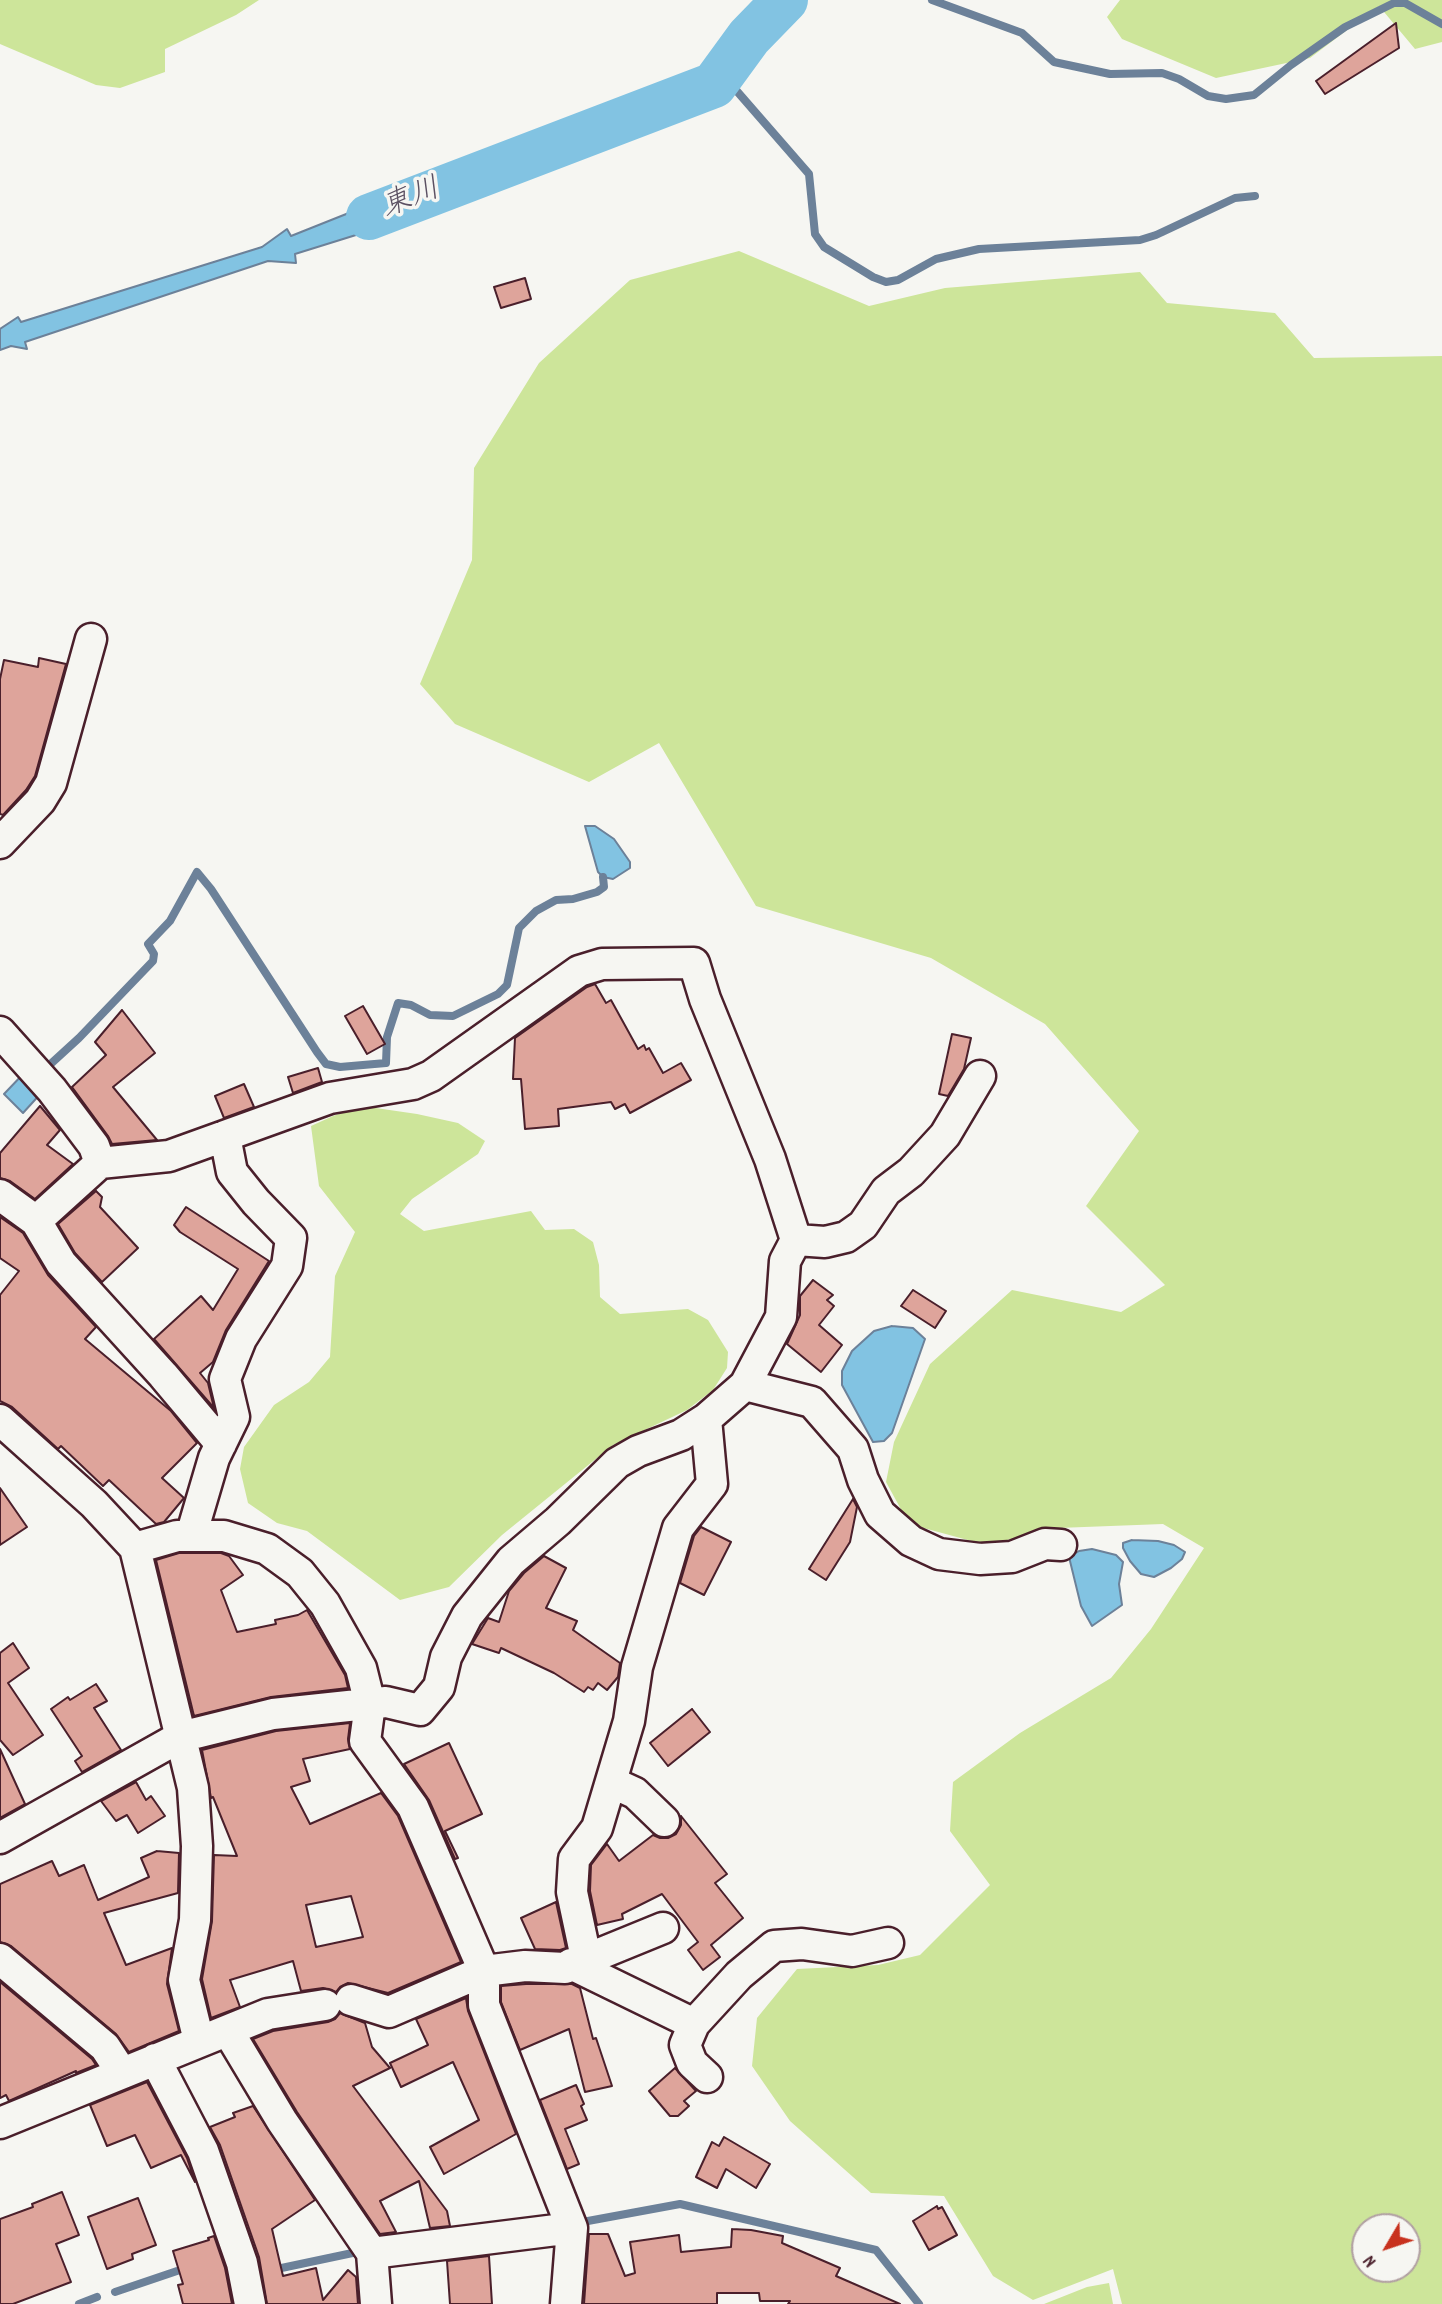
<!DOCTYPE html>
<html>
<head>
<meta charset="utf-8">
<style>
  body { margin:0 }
  #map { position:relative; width:1442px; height:2304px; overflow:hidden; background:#f6f6f2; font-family:Dekko,sans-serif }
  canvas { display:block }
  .north { position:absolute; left:1351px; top:2213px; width:70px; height:70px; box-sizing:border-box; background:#f6f6f2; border:2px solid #b1a0a2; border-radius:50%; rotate:231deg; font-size:19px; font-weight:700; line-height:28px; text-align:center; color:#4a1f2b }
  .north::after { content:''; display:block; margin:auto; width:24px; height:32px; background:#c8321e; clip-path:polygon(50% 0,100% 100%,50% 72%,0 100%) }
</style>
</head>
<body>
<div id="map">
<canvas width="1442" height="2304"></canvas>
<div class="north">N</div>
</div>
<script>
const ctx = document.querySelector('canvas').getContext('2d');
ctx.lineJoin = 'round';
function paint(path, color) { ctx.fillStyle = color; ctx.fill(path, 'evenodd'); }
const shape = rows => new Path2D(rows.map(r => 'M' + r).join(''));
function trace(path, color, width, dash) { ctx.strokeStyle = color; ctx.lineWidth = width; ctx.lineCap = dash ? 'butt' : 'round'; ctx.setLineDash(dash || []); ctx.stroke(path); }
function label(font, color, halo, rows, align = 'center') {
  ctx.font = font + ' Dekko,"Klee One",sans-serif'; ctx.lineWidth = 7; ctx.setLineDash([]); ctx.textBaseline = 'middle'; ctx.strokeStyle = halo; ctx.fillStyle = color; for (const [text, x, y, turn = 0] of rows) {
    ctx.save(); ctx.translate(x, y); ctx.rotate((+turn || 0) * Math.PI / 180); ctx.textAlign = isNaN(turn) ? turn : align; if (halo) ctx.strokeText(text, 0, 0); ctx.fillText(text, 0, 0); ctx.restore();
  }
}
const green = shape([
  [0,0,259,0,236,15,165,49,165,72,120,88,96,85,0,44],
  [1120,0,1442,0,1442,42,1415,49,1379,6,1310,58,1216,78,1122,39,1107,17],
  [739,251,869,306,945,288,1140,272,1167,303,1275,313,1314,358,1442,356,1442,2304,1122,2304,1113,2269,1033,2300,993,2276,944,2196,871,2193,790,2121,752,2066,757,2018,797,1969,878,1965,920,1955,990,1885,950,1831,953,1782,1020,1733,1111,1678,1151,1629,1204,1548,1163,1524,1058,1528,986,1545,909,1524,886,1482,894,1442,930,1364,1012,1290,1121,1312,1165,1285,1086,1206,1139,1131,1045,1024,931,958,756,906,659,743,589,782,455,724,420,684,472,560,474,468,539,363,630,280],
  [1365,2227,1407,2227,1407,2269,1365,2269],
  [362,1106,417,1114,458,1123,485,1141,478,1154,412,1199,400,1214,424,1231,531,1211,545,1230,574,1229,593,1242,599,1265,600,1297,620,1314,688,1309,708,1320,728,1352,727,1368,713,1390,687,1410,613,1445,502,1535,449,1587,400,1600,307,1531,277,1523,248,1503,240,1469,244,1447,274,1405,309,1382,330,1357,335,1276,355,1232,319,1186,311,1126,333,1116],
  [1109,2283,1113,2304,1044,2304,1087,2287]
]);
const water = shape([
  [419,185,430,203,356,235,295,254,296,263,268,261,25,342,27,349,11,346,0,350,0,329,18,317,21,322,262,247,287,229,291,236,419,185],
  [585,826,595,826,614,839,630,862,630,868,613,879,603,877,598,872,585,826],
  [26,1071,43,1091,23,1113,4,1094,26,1071],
  [892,1326,913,1328,925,1339,892,1433,884,1441,873,1442,842,1385,842,1371,852,1351,874,1331,892,1326],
  [1132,1540,1158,1541,1174,1545,1185,1552,1182,1559,1171,1568,1154,1577,1141,1574,1130,1561,1123,1548,1123,1543,1132,1540],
  [1092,1549,1116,1555,1123,1562,1119,1584,1122,1605,1092,1626,1081,1606,1069,1557,1079,1551,1092,1549]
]);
const stream = shape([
  [932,0,1022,33,1054,62,1110,74,1162,73,1179,79,1208,96,1226,99,1254,95,1291,65,1345,27,1394,3,1405,3,1442,24],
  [722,74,809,174,815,234,824,247,873,277,886,282,898,280,936,259,979,249,1140,240,1156,235,1235,198,1255,196],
  [44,1070,79,1038,153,961,154,954,148,944,170,921,197,872,211,889,317,1052,326,1064,340,1067,386,1063,387,1037,398,1003,411,1005,430,1015,453,1016,498,994,507,985,519,928,536,911,556,900,573,899,597,892,604,887,603,877],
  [577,2223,680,2204,876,2250,919,2304],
  [272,2270,362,2251],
  [115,2292,177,2271],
  [79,2304,97,2297]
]);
const river = shape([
  [369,217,714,85,749,37,785,0]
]);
const building = shape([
  [1396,23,1399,48,1325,94,1316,81,1396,23],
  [525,278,531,299,501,308,494,287,525,278],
  [39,658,66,664,35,776,26,790,3,815,0,814,0,679,4,660,38,667,39,658],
  [595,984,606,1003,611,1000,638,1049,644,1045,646,1050,649,1048,663,1073,681,1063,691,1080,630,1113,625,1104,615,1109,611,1102,558,1109,559,1126,525,1129,521,1079,513,1079,515,1038,587,987,595,984],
  [363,1006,385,1044,367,1054,345,1016,363,1006],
  [122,1010,155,1053,113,1087,157,1140,112,1144,108,1136,72,1087,106,1055,95,1042,122,1010],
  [952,1034,971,1038,964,1069,948,1096,939,1094,952,1034],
  [318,1068,322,1082,293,1093,288,1077,318,1068],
  [244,1084,254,1107,224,1118,215,1096,244,1084],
  [40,1106,60,1130,47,1145,73,1164,35,1199,10,1181,0,1178,0,1153,40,1106],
  [96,1191,102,1197,100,1207,138,1248,102,1282,75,1253,58,1224,96,1191],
  [186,1207,269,1261,226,1330,213,1362,200,1373,208,1383,214,1408,154,1339,201,1296,213,1310,238,1269,180,1232,174,1225,186,1207],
  [0,1217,23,1233,48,1275,96,1327,85,1339,171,1411,197,1443,162,1478,184,1498,164,1522,156,1524,109,1480,103,1486,61,1446,58,1449,12,1407,0,1401,0,1295,19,1271,0,1258,0,1217],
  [813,1280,833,1295,827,1300,834,1306,819,1325,842,1345,821,1372,787,1344,800,1315,800,1296,813,1280],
  [913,1290,946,1311,935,1328,901,1306,913,1290],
  [0,1488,27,1527,0,1545,0,1488],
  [853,1499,857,1507,850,1542,826,1580,809,1569,853,1499],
  [701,1527,731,1542,704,1595,680,1583,694,1536,701,1527],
  [179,1553,221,1553,229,1556,243,1575,221,1590,237,1632,276,1624,275,1620,298,1615,307,1610,345,1675,348,1688,271,1697,194,1716,156,1560,179,1553],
  [544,1556,566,1568,546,1608,577,1621,573,1630,620,1663,618,1677,607,1690,598,1683,593,1690,588,1687,584,1692,554,1673,501,1648,499,1653,472,1644,488,1618,499,1622,509,1591,524,1573,544,1556],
  [13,1643,29,1668,8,1683,43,1735,13,1755,0,1740,0,1653,13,1643],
  [96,1684,107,1701,94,1708,121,1750,82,1772,75,1761,82,1756,51,1709,68,1697,70,1700,96,1684],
  [692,1709,710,1732,668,1766,650,1743,692,1709],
  [350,1723,348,1739,350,1749,303,1759,310,1781,291,1787,310,1824,381,1793,398,1816,461,1962,388,1993,348,1983,340,1987,336,1992,323,1988,301,1991,293,1961,230,1980,240,2007,211,2018,202,1979,212,1921,214,1855,237,1856,213,1797,211,1798,202,1750,276,1731,350,1723],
  [351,1896,363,1937,316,1947,306,1905,351,1896],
  [449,1743,482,1814,445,1831,458,1858,455,1859,429,1800,404,1764,449,1743],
  [0,1749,25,1804,0,1818,0,1749],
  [136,1782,146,1800,151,1796,165,1816,138,1833,127,1815,116,1821,101,1801,136,1782],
  [681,1816,727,1874,715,1883,743,1918,711,1945,720,1957,703,1970,688,1950,698,1942,662,1894,622,1914,623,1919,597,1925,590,1891,591,1865,607,1844,619,1861,653,1835,660,1838,668,1838,676,1834,681,1825,681,1816],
  [157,1851,179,1853,178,1893,104,1913,126,1965,172,1948,167,1984,179,2031,129,2052,116,2034,11,1946,0,1942,0,1884,52,1861,59,1876,84,1865,98,1900,149,1877,141,1858,157,1851],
  [556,1902,566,1948,560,1950,535,1949,521,1918,556,1902],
  [0,1982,92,2059,96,2065,76,2073,76,2071,9,2101,6,2095,0,2098,0,1982],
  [526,1984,572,1984,580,1988,593,2039,596,2038,612,2086,585,2092,569,2029,520,2050,501,2002,501,1986,526,1984],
  [466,1998,468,2011,516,2134,444,2174,430,2147,479,2120,453,2062,401,2087,390,2063,428,2045,416,2019,466,1998],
  [340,2013,365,2023,372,2047,390,2068,353,2086,447,2211,450,2226,430,2228,419,2181,380,2201,396,2232,380,2234,297,2112,253,2039,273,2031,328,2022,335,2019,340,2013],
  [675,2068,696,2091,684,2101,689,2106,678,2116,670,2116,649,2091,675,2068],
  [147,2082,187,2158,195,2182,181,2155,151,2168,135,2135,107,2146,90,2105,147,2082],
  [576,2085,584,2104,581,2106,587,2120,565,2129,579,2164,567,2169,540,2100,576,2085],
  [253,2106,315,2200,272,2229,283,2276,316,2268,323,2300,348,2270,356,2277,358,2304,267,2304,259,2257,220,2145,210,2127,235,2117,233,2113,253,2106],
  [724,2137,770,2164,756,2188,726,2169,717,2188,696,2177,712,2142,719,2146,724,2137],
  [62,2192,79,2235,56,2244,71,2282,13,2304,0,2304,0,2219,33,2207,32,2204,62,2192],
  [138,2198,156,2245,132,2254,133,2259,107,2269,88,2217,138,2198],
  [937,2206,938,2209,942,2207,957,2235,929,2250,913,2221,937,2206],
  [732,2229,751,2230,783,2236,782,2243,840,2268,836,2276,900,2304,788,2304,790,2301,760,2301,759,2293,717,2293,717,2304,584,2304,589,2234,608,2234,625,2276,635,2273,630,2242,679,2235,681,2252,731,2247,732,2229],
  [214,2236,225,2268,232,2304,183,2304,178,2285,183,2284,173,2251,209,2240,208,2238,214,2236],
  [489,2256,492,2304,450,2304,447,2261,489,2256]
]);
const minor = shape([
  [0,843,40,801,51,783,91,639],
  [0,1032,52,1090,94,1146,100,1163],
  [0,1195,36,1221,100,1163,169,1156,330,1098,413,1084,431,1076,579,971,602,964,694,963,705,999,770,1159,796,1240,785,1261,781,1317,745,1385,706,1419,681,1435,638,1451,617,1463,558,1521,511,1561,467,1616,446,1657,439,1687,420,1710,386,1702,273,1714,180,1737,0,1838],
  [36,1221,61,1263,163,1375,221,1444],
  [796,1240,825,1242,846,1237,863,1225,886,1191,911,1172,945,1135,980,1076],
  [745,1385,812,1402,853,1449,863,1480,880,1514,911,1541,939,1554,980,1559,1012,1557,1045,1544,1061,1545],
  [0,1420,94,1504,135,1548,193,1788,197,1846,195,1920,184,1980,199,2041],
  [191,1536,214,1458,234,1417,225,1379,241,1339,287,1266,291,1238,256,1202,232,1172,225,1136],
  [135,1548,177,1536,224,1536,267,1549,300,1573,325,1604,361,1668,370,1704,365,1741,413,1807,484,1971,484,2005,572,2228,566,2304],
  [611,1782,635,1793,664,1821],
  [586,1958,572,1892,574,1859,597,1828,629,1721,637,1667,678,1528,712,1484,706,1419],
  [0,1959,105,2047,122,2073],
  [571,1964,694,2024,739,1975,774,1946,802,1944,852,1951,888,1943],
  [351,2000,389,2012,484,1971,525,1966,565,1968,663,1928],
  [694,2024,685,2045,692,2063,707,2077],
  [228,2031,282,2121,372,2253,376,2304],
  [155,2059,203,2151,242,2263,250,2304],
  [0,2123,268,2014,325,2005],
  [372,2253,572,2228]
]);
const waterNames = [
  ["東川",412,201,-21]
];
paint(green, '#cde59a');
paint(water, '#82c3e2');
trace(water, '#6c8199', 2);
trace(stream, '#6c8199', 8);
trace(river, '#82c3e2', 46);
paint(building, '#dea49b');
trace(building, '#4a1f2b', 2);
trace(minor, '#4a1f2b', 35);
trace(minor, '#f6f6f2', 30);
label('italic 30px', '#5b5062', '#f6f6f2', waterNames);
</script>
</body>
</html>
